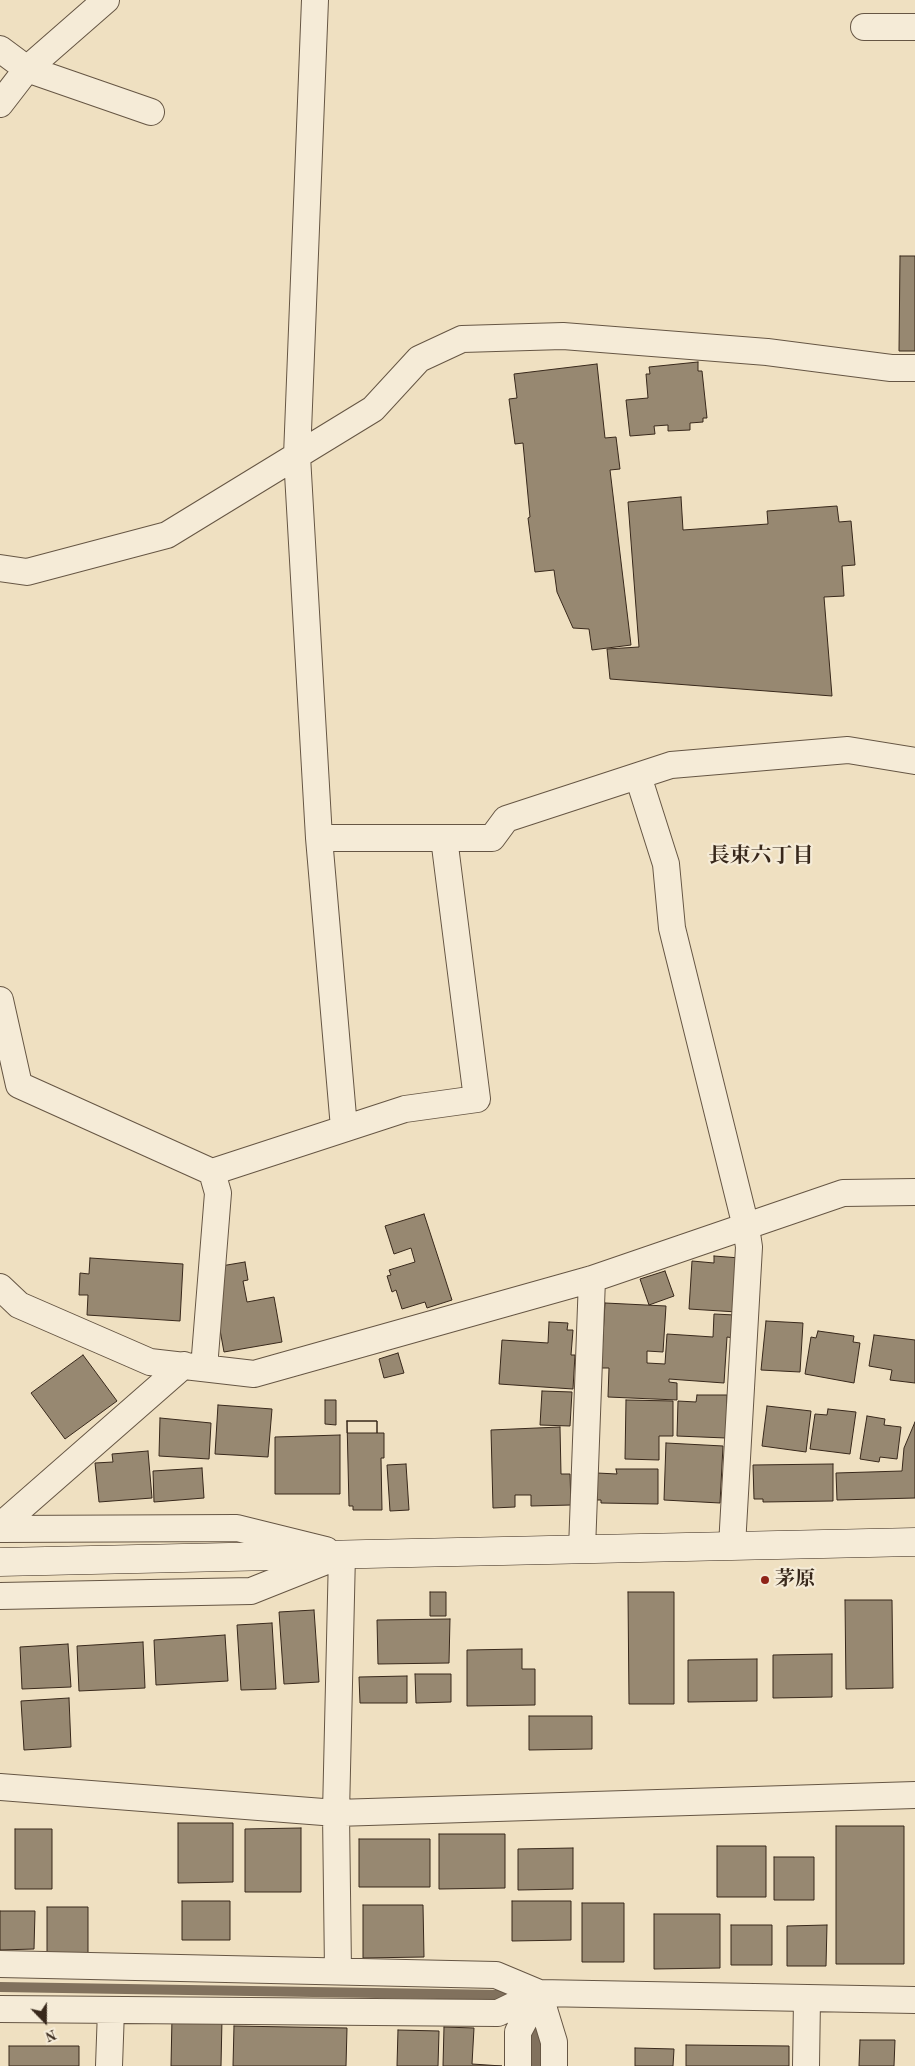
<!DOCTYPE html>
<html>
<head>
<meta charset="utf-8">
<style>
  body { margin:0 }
  #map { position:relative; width:915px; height:2066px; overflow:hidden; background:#efe0c1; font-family:"Old Standard TT",serif }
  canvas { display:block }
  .north { position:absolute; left:20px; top:1996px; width:50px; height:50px; -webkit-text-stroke:4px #f5ebd7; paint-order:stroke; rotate:158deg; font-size:14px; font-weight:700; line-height:20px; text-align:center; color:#38281b }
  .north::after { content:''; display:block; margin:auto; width:18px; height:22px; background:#38281b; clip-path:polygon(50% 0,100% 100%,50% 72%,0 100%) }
</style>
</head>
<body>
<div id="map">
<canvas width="915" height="2066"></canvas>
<div class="north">N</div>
</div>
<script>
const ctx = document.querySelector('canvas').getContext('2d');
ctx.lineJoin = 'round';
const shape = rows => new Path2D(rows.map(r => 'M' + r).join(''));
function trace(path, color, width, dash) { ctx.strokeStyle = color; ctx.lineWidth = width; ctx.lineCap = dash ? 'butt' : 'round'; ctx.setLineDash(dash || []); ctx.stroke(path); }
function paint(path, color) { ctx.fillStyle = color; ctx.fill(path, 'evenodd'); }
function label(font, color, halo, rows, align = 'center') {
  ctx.font = font + ' "Old Standard TT","Noto Serif JP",serif'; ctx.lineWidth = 4.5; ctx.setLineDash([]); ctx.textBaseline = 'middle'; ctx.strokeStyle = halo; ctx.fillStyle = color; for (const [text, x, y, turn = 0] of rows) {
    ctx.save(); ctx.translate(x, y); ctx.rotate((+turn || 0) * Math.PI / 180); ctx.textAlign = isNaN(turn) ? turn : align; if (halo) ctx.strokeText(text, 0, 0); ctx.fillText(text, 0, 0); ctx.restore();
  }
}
const stream = shape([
  [0,1987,501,1995,511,2005],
  [526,2020,535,2029,535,2066]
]);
const building = shape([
  [900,256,915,256,915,351,899,351,900,256],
  [698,362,698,371,702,371,707,418,703,418,703,422,690,423,690,430,668,431,668,425,654,426,655,434,630,436,626,400,648,398,646,374,650,374,649,367,698,362],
  [597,364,605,438,616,437,620,469,610,470,631,645,592,650,589,629,573,628,557,592,554,570,535,572,528,518,530,517,523,443,515,444,509,399,517,398,514,374,597,364],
  [681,497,683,530,768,524,767,511,837,506,839,522,851,521,855,565,842,566,844,596,824,597,832,696,610,679,607,649,639,647,628,502,681,497],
  [424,1214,452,1300,427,1308,425,1302,402,1309,396,1290,392,1292,387,1276,391,1275,389,1270,415,1262,411,1248,394,1254,385,1226,424,1214],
  [714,1256,740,1258,737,1312,689,1309,692,1261,714,1263,714,1256],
  [90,1258,183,1264,180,1321,87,1315,88,1295,79,1295,80,1273,89,1274,90,1258],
  [245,1262,248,1280,243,1281,247,1302,274,1297,282,1342,224,1352,218,1319,221,1266,245,1262],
  [665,1271,674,1296,649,1305,640,1279,665,1271],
  [605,1303,666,1306,663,1352,647,1351,647,1363,665,1364,667,1334,713,1337,714,1314,735,1315,734,1338,727,1337,724,1383,669,1379,669,1382,677,1383,677,1400,608,1397,609,1368,601,1368,605,1303],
  [766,1321,803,1323,800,1372,761,1370,766,1321],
  [549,1322,568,1323,567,1330,573,1330,571,1355,575,1355,573,1389,499,1384,502,1340,548,1343,549,1322],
  [818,1331,854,1336,853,1342,860,1343,854,1383,805,1374,811,1337,816,1338,818,1331],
  [874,1335,915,1340,915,1383,890,1380,892,1370,869,1366,874,1335],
  [398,1353,404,1373,384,1378,379,1359,398,1353],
  [83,1355,117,1401,65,1439,31,1393,83,1355],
  [542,1391,572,1392,570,1426,540,1425,542,1391],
  [697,1395,727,1395,726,1438,677,1436,678,1401,696,1402,697,1395],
  [325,1400,336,1400,336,1425,325,1424,325,1400],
  [626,1400,673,1401,673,1436,659,1436,659,1460,625,1459,626,1400],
  [218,1405,272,1409,268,1457,215,1454,218,1405],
  [767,1406,811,1411,806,1452,762,1446,767,1406],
  [828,1409,856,1412,850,1454,810,1449,815,1414,827,1415,828,1409],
  [867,1416,885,1419,884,1425,901,1427,897,1459,880,1457,879,1462,860,1459,867,1416],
  [160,1418,211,1423,209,1459,159,1456,160,1418],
  [347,1421,377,1421,377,1433,347,1433,347,1421],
  [347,1421,377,1421,377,1433,384,1433,384,1458,381,1458,382,1510,353,1510,353,1506,349,1506,347,1421],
  [915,1422,915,1498,837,1500,836,1473,902,1471,904,1448,915,1422],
  [560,1427,561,1474,570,1474,571,1505,531,1506,531,1495,515,1495,515,1507,493,1508,491,1430,560,1427],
  [340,1435,340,1494,275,1494,275,1437,340,1435],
  [666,1443,723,1446,720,1503,664,1500,666,1443],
  [148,1451,152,1498,99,1502,95,1463,113,1462,112,1454,148,1451],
  [406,1464,409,1510,390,1511,387,1465,406,1464],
  [833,1464,833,1501,763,1502,763,1499,754,1499,753,1465,833,1464],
  [202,1468,204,1498,154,1502,153,1471,202,1468],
  [616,1469,658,1469,658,1504,601,1503,601,1500,597,1500,597,1473,617,1474,616,1469],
  [430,1592,446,1592,446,1616,430,1616,430,1592],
  [628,1592,674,1592,674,1704,629,1704,628,1592],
  [845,1600,892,1600,893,1688,846,1689,845,1600],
  [314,1610,319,1682,284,1684,279,1612,314,1610],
  [450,1619,449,1663,378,1664,377,1620,450,1619],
  [272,1623,276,1689,241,1690,237,1625,272,1623],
  [225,1635,228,1681,156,1685,154,1640,225,1635],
  [143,1642,145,1688,79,1691,77,1646,143,1642],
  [68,1644,71,1687,22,1689,20,1647,68,1644],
  [522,1649,522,1669,535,1669,535,1705,467,1706,467,1650,522,1649],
  [832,1654,832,1697,773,1698,773,1655,832,1654],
  [757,1659,757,1701,688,1702,688,1660,757,1659],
  [415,1674,451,1674,451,1702,416,1703,415,1674],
  [407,1676,407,1703,360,1703,359,1677,407,1676],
  [69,1698,71,1747,24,1750,21,1701,69,1698],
  [529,1716,592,1716,592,1749,529,1750,529,1716],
  [178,1823,233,1823,233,1882,178,1883,178,1823],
  [836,1826,904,1826,904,1964,836,1964,836,1826],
  [301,1828,301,1892,245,1892,245,1829,301,1828],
  [15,1829,52,1829,52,1889,15,1889,15,1829],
  [439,1834,505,1834,505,1888,439,1889,439,1834],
  [359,1839,430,1839,430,1887,359,1887,359,1839],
  [717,1846,766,1846,766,1897,717,1897,717,1846],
  [573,1848,573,1889,518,1890,518,1849,573,1848],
  [774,1857,814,1857,814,1900,774,1900,774,1857],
  [182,1901,230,1901,230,1940,182,1940,182,1901],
  [512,1901,571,1901,571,1940,512,1941,512,1901],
  [582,1903,624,1903,624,1962,582,1962,582,1903],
  [363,1905,423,1905,424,1957,363,1958,363,1905],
  [47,1907,88,1907,88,1954,47,1954,47,1907],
  [0,1911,35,1911,34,1949,0,1950,0,1911],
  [654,1914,720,1914,720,1968,654,1969,654,1914],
  [731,1925,772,1925,772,1965,731,1965,731,1925],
  [827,1925,826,1966,787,1966,787,1926,827,1925],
  [172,2018,222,2019,221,2066,171,2066,172,2018],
  [234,2026,347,2028,346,2066,233,2066,234,2026],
  [444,2027,474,2028,472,2064,502,2066,443,2066,444,2027],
  [398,2030,439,2031,438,2066,397,2066,398,2030],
  [860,2040,895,2040,894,2066,859,2066,860,2040],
  [686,2045,789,2046,789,2066,686,2066,686,2045],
  [9,2046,79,2046,79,2066,9,2066,9,2046],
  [635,2048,674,2049,673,2066,635,2066,635,2048]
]);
const street = shape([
  [315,0,297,456,319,838,344,1128],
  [864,27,915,27],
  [0,49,27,69,151,112],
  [0,104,27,69,106,0],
  [0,568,27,572,167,535,373,409,419,359,462,339,563,336,767,352,891,368,915,368],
  [638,776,666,864,672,928,746,1227,749,1247,732,1546],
  [319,838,492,838,506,819,671,765,848,750,915,761],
  [0,1000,19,1085,212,1172,405,1109,477,1099,444,838],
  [0,1287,19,1305,150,1362,254,1374,592,1279,843,1193,915,1192],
  [204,1368,218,1193,212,1172],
  [0,1526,184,1365],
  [0,1529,237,1528,326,1550],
  [582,1549,592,1279],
  [0,1596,251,1591,339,1556],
  [0,1787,336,1813,915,1795],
  [0,1964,496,1975,539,1993,915,2000],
  [338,1971,336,1813,342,1554],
  [539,1993,554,2042,554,2066],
  [0,2009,498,2013,539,1993],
  [109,2066,111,2010],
  [518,2066,518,2032,539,1993],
  [806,2066,807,1999]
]);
const secondary = shape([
  [0,1562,915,1542]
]);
const markers = [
  [765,1580,5,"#8f2418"]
];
const poiNames = [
  ["茅原",775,1580]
];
const neighbourhoodNames = [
  ["長束六丁目",761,856]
];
trace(stream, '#81715d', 10);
paint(building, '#978871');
trace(building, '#38281b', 1);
trace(street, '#665644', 28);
trace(secondary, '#38281b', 29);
trace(street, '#f5ebd7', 26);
trace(secondary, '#f5ebd7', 28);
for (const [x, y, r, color] of markers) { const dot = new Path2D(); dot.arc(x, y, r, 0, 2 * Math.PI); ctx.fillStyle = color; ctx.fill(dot); trace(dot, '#f5ebd7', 2); }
label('bold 20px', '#38281b', '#f5ebd7', poiNames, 'left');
label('bold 21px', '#38281b', '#f5ebd7', neighbourhoodNames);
</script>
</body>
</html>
